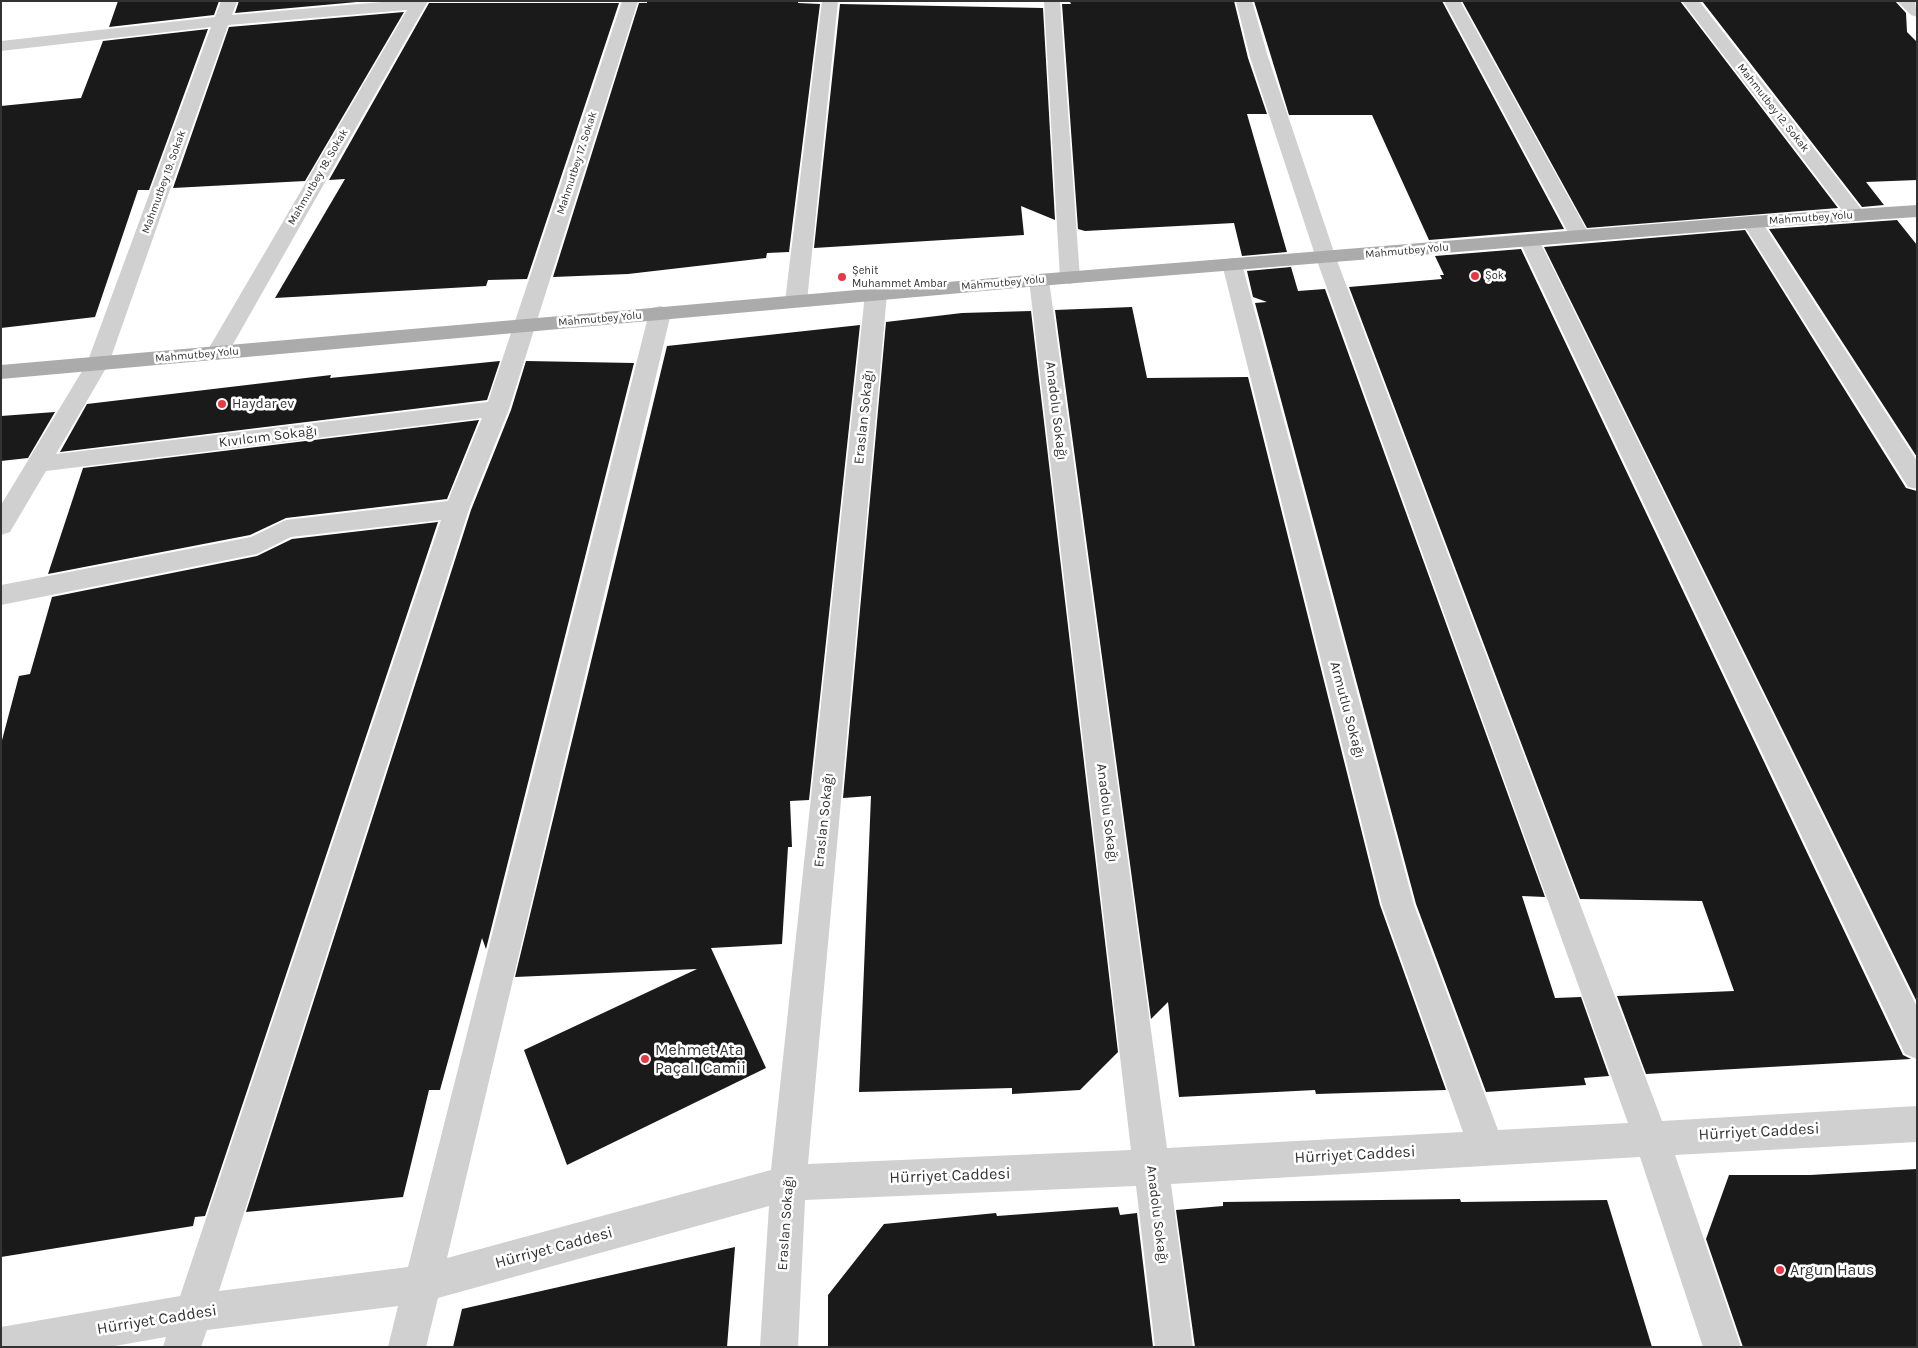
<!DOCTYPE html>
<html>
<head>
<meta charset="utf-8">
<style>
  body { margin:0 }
  #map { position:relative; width:1918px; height:1348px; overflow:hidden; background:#fff; font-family:Karla,sans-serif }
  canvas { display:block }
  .frame { position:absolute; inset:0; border:2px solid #333; pointer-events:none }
</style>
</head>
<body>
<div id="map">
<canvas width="1918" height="1348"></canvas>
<div class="frame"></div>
</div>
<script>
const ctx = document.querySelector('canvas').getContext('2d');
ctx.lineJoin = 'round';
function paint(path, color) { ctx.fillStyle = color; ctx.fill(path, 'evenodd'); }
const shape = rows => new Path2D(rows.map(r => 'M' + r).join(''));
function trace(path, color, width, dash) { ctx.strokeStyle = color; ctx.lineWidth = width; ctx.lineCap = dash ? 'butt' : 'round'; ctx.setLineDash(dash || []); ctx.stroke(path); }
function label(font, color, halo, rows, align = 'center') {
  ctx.font = font + ' Karla,sans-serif'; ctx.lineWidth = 5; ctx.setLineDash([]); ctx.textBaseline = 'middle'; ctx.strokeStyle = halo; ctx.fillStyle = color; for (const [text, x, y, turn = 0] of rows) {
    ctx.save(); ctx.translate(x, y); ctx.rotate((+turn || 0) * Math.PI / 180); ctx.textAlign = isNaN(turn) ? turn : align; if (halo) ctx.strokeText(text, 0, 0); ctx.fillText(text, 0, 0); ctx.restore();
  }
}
const building = shape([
  [118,1,219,1,214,15,109,27],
  [239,1,368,1,235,13],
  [647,1,798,1,798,3,820,4,789,252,767,253,766,258,628,274,553,277,639,3,647,3],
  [1234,1,1248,58,1267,114,1247,114,1287,252,1242,256,1234,223,1085,231,1078,229,1062,4,1071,4,1070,2],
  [1254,1,1442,1,1564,229,1429,240,1372,115,1289,115],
  [1462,1,1680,1,1838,208,1587,228],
  [1702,1,1895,1,1906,13,1907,32,1917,42,1917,180,1866,182,1884,205,1862,207],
  [429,3,619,3,527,279,488,280,486,286,275,298,345,179,329,180],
  [840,4,1043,8,1055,220,1021,206,1024,235,814,248],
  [404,12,305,181,173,188,229,27],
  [208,29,149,190,138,190,95,317,1,328,1,106,81,98,103,41],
  [1897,220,1917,245,1917,457,1769,229],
  [1745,230,1906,488,1917,491,1917,1002,1544,247],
  [1521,249,1903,1055,1911,1059,1646,1074,1617,996,1734,991,1702,901,1580,899,1349,287,1442,279,1440,275,1444,275,1435,256],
  [1291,267,1298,291,1325,289,1545,897,1522,896,1555,998,1581,997,1609,1076,1584,1078,1586,1085,1486,1092,1416,904,1255,303,1267,302,1253,297,1247,271],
  [1132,307,1147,378,1248,377,1380,905,1446,1090,1316,1094,1315,1090,1179,1097,1168,1002,1151,1019,1055,310],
  [1031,311,1118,1052,1080,1090,1012,1094,1012,1088,859,1092,871,796,843,798,886,322,962,313],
  [860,325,809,800,790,801,792,847,788,847,782,944,711,948,766,1068,567,1165,524,1050,697,969,515,977,667,346],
  [500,361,487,400,60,452,87,404,331,375,330,378],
  [526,361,634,363,486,949,482,938,440,1090,429,1090,403,1197,246,1212,471,510,511,410],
  [55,412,28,458,1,461,1,416],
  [479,420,447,499,286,518,250,535,48,574,83,468],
  [438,522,205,1216,195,1217,193,1226,1,1257,1,744,19,676,30,674,52,597,257,556,292,539],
  [1917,1169,1917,1347,1743,1347,1706,1239,1729,1175,1810,1175],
  [1460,1199,1461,1202,1607,1200,1652,1347,1195,1347,1176,1210,1223,1206,1223,1202],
  [1118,1207,1120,1215,1137,1213,1153,1347,828,1347,828,1295,884,1224,996,1213,997,1216],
  [735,1247,727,1347,453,1347,462,1309]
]);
const minor = shape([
  [221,1,237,1,232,15,393,1,428,1,228,353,225,358,217,360,209,358,206,353,407,10,228,25,109,363,56,454,488,402,622,1,638,1,509,409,469,509,219,1291,408,1267,649,313,652,308,660,306,668,308,671,313,447,1258,771,1170,865,294,869,289,876,288,883,289,887,294,808,1164,1131,1150,1029,280,1032,276,1039,274,1046,276,1049,280,1167,1148,1463,1132,1382,905,1222,264,1225,260,1232,258,1239,260,1242,264,1414,905,1498,1130,1628,1123,1316,258,1250,57,1236,1,1252,1,1268,57,1336,258,1662,1121,1917,1106,1917,1142,1675,1155,1741,1347,1703,1347,1640,1157,1171,1184,1193,1347,1155,1347,1136,1186,805,1200,798,1347,760,1347,769,1206,438,1298,426,1347,388,1347,398,1306,207,1330,201,1347,163,1347,166,1337,109,1347,1,1347,1,1327,180,1296,441,520,291,537,257,554,1,605,1,585,251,537,286,520,448,501,482,418,46,471,10,532,1,535,1,505,87,363,211,27,1,51,1,41,215,17,221,1],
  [822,1,838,1,807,301,804,306,796,307,788,306,785,301,822,1],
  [1044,1,1060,1,1080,278,1077,282,1070,284,1063,282,1060,278,1044,1],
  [1444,1,1460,1,1590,236,1587,240,1580,242,1573,240,1570,236,1444,1],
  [1682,1,1699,1,1862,210,1865,214,1862,218,1848,218,1682,1],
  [1897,1,1915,1,1917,17,1911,15,1897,1],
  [1752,216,1759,218,1762,222,1917,461,1917,489,1908,487,1742,222,1745,218,1752,216],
  [1529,234,1536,236,1539,240,1917,1007,1917,1059,1905,1054,1519,240,1522,236,1529,234]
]);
const major = shape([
  [1917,205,1917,217,1752,228,1039,286,1,379,1,365,1039,274,1752,216,1917,205]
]);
const markers = [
  [1475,276,5,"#e63946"],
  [842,277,5,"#e63946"],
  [222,404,5,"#e63946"],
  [645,1059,5,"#e63946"],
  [1780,1270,5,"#e63946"]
];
const farStreetnames = [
  ["Mahmutbey 12. Sokak",1773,108,52],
  ["Mahmutbey 17. Sokak",577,163,-72],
  ["Mahmutbey 18. Sokak",318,177,-60],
  ["Mahmutbey 19. Sokak",164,182,-70],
  ["Mahmutbey Yolu",1811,218,-4],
  ["Mahmutbey Yolu",1407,251,-5],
  ["Mahmutbey Yolu",1003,283,-5],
  ["Mahmutbey Yolu",600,319,-5],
  ["Mahmutbey Yolu",197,355,-5]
];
const farPoinames = [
  ["Şehit",852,271],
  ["Muhammet Ambar",852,284],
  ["Şok",1485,276]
];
const poiNames = [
  ["Haydar ev",232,404]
];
const streetNames = [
  ["Anadolu Sokağı",1056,411,83],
  ["Eraslan Sokağı",864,417,-84],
  ["Kıvılcım Sokağı",268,437,-7],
  ["Armutlu Sokağı",1347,710,75],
  ["Anadolu Sokağı",1107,813,83],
  ["Eraslan Sokağı",824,820,-84],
  ["Anadolu Sokağı",1157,1215,83],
  ["Eraslan Sokağı",786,1223,-86]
];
const nearPoinames = [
  ["Mehmet Ata",655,1050],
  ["Paçalı Camii",655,1068],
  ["Argun Haus",1790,1270]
];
const nearStreetnames = [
  ["Hürriyet Caddesi",1759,1132,-3],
  ["Hürriyet Caddesi",1355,1155,-3],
  ["Hürriyet Caddesi",950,1176,-2],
  ["Hürriyet Caddesi",554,1248,-15],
  ["Hürriyet Caddesi",157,1320,-9]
];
paint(building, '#1a1a1a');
paint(minor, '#d0d0d0');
paint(major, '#ababab');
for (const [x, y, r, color] of markers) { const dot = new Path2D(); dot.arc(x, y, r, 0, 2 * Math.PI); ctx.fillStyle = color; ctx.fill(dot); trace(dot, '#fff', 2); }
label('11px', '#333', '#fff', farStreetnames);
label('11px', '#333', '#fff', farPoinames, 'left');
label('14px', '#333', '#fff', poiNames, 'left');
label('14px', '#333', '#fff', streetNames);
label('16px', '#333', '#fff', nearPoinames, 'left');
label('16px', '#333', '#fff', nearStreetnames);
</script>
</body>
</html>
